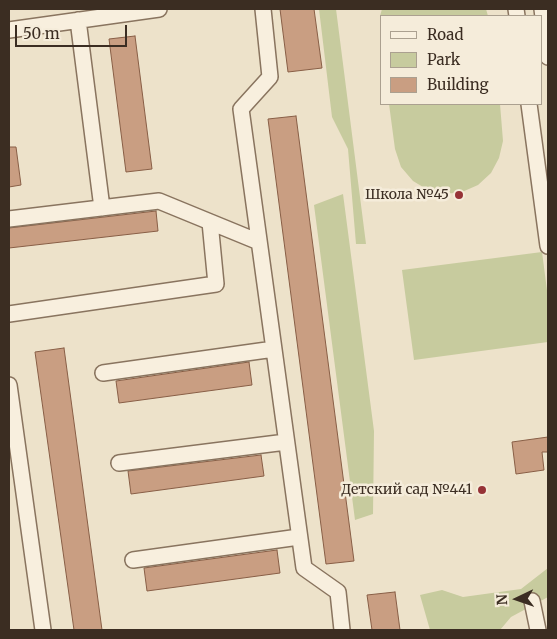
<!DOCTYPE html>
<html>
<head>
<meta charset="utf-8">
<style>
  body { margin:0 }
  #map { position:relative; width:557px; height:639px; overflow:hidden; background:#ede2ca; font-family:Merriweather,serif }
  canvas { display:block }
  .frame { position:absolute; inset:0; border:10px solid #3b2d22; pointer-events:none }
  .legend { position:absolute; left:380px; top:15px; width:162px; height:90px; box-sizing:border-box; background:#f5ecda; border:1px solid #aba090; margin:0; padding:6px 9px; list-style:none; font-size:15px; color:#3b2d22 }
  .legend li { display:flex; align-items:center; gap:10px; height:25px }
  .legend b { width:25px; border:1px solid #aba090 }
  .north { position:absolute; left:492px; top:574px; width:50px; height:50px; -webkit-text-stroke:4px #f5ecda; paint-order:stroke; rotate:267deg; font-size:14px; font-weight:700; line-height:20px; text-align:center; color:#3b2d22 }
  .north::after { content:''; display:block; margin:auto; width:18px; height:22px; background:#3b2d22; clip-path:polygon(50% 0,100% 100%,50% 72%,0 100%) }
  .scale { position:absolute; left:15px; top:25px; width:112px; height:22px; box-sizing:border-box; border:2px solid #3b2d22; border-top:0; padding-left:6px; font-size:15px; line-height:18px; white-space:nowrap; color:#3b2d22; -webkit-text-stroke:4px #f5ecda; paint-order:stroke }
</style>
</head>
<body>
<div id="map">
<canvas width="557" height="639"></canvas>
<div class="frame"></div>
<ul class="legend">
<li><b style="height:6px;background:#f8efde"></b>Road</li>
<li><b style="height:14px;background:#c7cb9e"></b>Park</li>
<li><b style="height:14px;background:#c99e82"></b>Building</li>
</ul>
<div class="north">N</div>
<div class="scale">50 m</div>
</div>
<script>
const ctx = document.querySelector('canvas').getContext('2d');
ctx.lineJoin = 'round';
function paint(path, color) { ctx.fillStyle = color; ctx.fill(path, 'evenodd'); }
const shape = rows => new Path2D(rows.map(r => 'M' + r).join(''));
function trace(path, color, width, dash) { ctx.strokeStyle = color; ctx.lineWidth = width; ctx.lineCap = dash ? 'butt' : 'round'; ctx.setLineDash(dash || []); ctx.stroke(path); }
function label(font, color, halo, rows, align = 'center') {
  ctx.font = font + ' Merriweather,serif'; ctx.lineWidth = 5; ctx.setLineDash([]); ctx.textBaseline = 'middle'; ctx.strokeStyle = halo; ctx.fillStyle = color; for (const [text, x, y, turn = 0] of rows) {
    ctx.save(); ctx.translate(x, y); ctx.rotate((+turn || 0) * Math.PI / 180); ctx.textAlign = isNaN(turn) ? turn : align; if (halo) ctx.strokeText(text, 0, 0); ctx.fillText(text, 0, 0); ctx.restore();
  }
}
const green = shape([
  [319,9,336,9,366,244,356,244,348,149,332,117],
  [382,9,486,9,488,16,381,16,381,36,380,16],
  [389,104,500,104,503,141,499,158,491,173,478,185,462,192,445,194,428,190,413,181,401,167,395,149],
  [343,194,374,431,373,514,355,520,314,205],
  [542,252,548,298,548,342,414,360,402,270],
  [548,568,548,597,511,617,500,630,430,630,420,595,442,590,463,597,521,589]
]);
const building = shape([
  [280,9,314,9,322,68,288,72,280,9],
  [135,36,152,169,126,172,109,39,135,36],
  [296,116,354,561,326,564,268,119,296,116],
  [9,147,16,147,21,185,9,187,9,147],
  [156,211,158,231,9,248,9,228,156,211],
  [64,348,102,630,74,630,35,352,64,348],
  [249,362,252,385,119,403,116,381,249,362],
  [548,437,548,452,542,452,544,470,516,474,512,442,548,437],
  [261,455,264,476,131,494,128,471,261,455],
  [277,550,280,573,147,591,144,568,277,550],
  [395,592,400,630,372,630,367,595,395,592]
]);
const minor = shape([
  [263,9,270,77,241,109,304,568,338,592,342,630],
  [516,9,517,16],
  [542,9,548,57],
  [78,20,102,208],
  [9,30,159,9],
  [529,104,548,246],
  [9,219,159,201,259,242],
  [9,314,216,284,210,222],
  [103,373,274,349],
  [9,385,43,630],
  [119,463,286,442],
  [133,560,299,537],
  [532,601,538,630]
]);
const markers = [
  [459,195,5,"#963236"],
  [482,490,5,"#963236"]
];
const poiNames = [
  ["Школа №45",449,195],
  ["Детский сад №441",472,490]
];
paint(green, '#c7cb9e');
paint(building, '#c99e82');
trace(building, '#885e46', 1);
trace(minor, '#89745f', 18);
trace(minor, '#f8efde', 15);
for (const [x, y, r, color] of markers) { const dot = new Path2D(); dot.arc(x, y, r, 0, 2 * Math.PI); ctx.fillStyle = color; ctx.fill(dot); trace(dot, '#f5ecda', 2); }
label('14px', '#3b2d22', '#f5ecda', poiNames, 'right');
</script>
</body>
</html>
